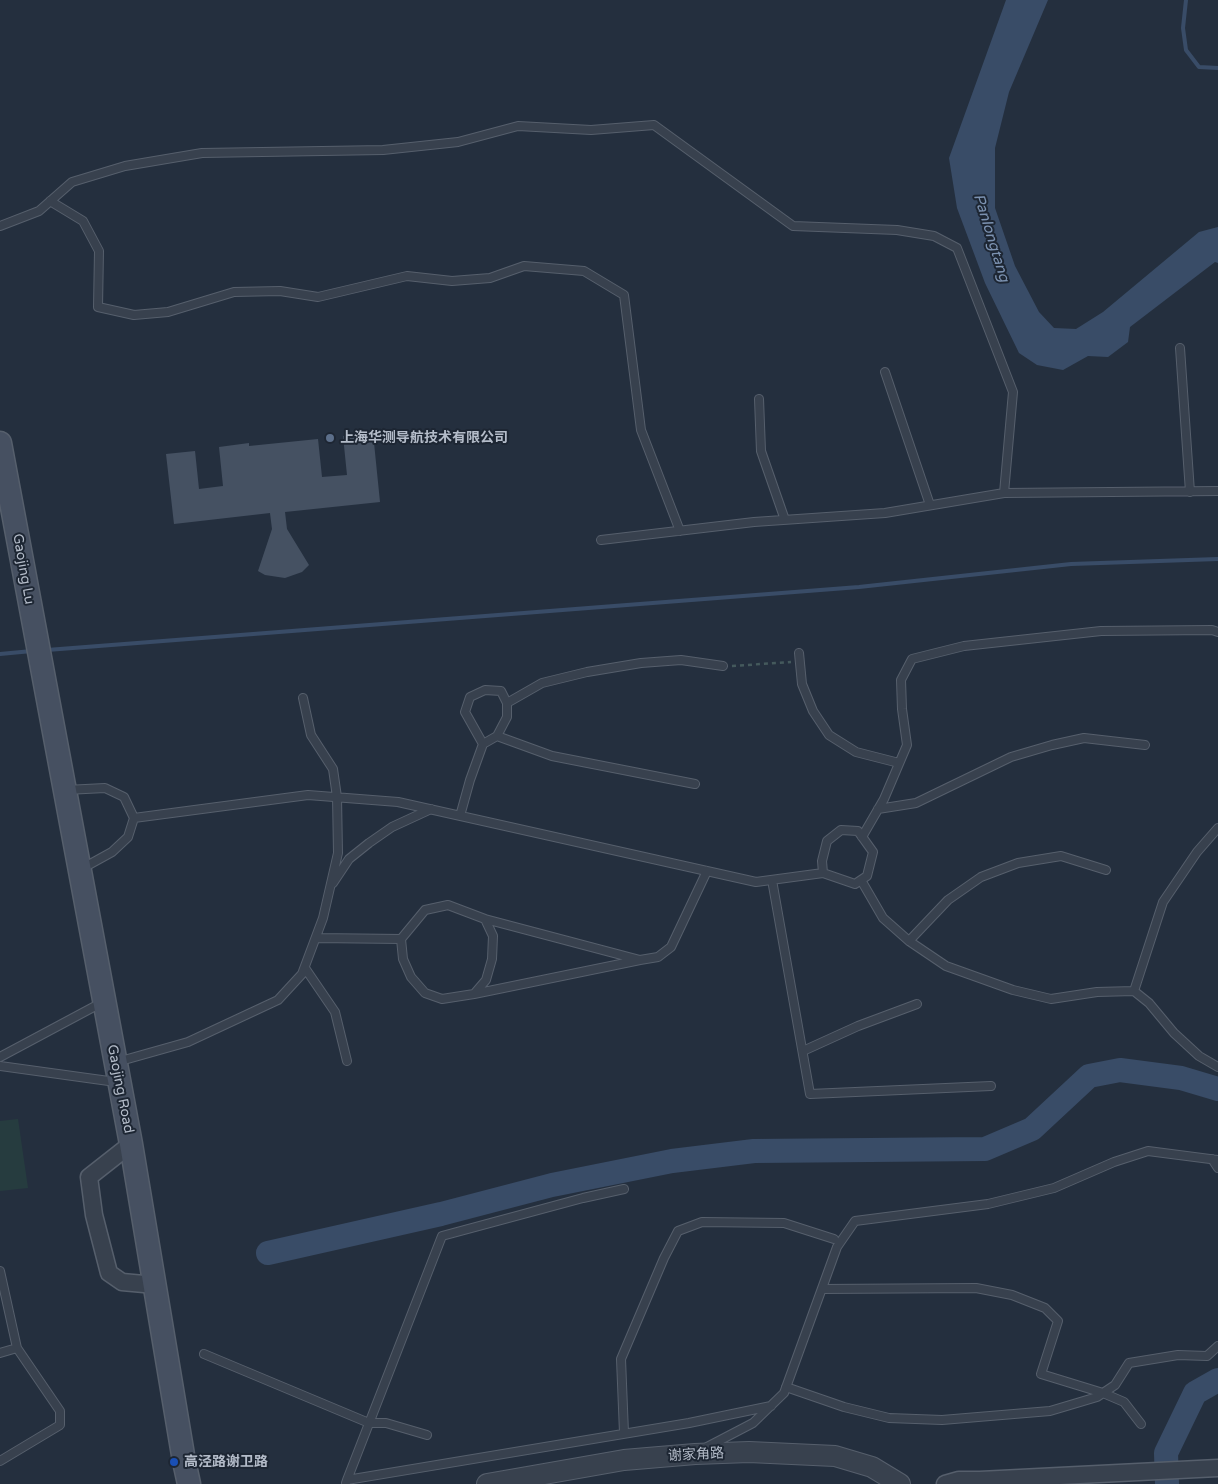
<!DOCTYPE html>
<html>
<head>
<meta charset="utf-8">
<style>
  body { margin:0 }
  canvas { display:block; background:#242f3e }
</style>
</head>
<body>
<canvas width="1218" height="1484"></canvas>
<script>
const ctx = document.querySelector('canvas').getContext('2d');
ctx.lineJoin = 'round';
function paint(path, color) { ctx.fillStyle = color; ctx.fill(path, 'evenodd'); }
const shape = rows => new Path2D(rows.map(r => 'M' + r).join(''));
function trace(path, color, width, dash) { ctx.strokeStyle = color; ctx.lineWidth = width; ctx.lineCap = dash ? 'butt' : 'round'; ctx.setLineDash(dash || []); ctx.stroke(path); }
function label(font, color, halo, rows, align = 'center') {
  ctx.font = font + ' "Varela Round","Noto Sans SC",sans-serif'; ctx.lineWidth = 4; ctx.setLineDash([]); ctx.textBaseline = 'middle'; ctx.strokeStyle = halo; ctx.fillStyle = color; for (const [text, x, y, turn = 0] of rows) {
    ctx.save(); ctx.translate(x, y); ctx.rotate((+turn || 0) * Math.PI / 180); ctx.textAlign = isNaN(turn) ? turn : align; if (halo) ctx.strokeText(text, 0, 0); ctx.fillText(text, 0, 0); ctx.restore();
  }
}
const green = shape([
  [18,1119,28,1188,0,1191,0,1121]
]);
const water = shape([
  [1006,0,1048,0,1009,92,995,148,995,208,1015,266,1039,312,1054,328,1076,329,1103,312,1199,232,1218,227,1218,263,1215,262,1130,327,1128,342,1108,357,1088,356,1063,370,1037,365,1019,353,985,283,957,208,949,158]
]);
const stream = shape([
  [1186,0,1183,28,1186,50,1199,67,1218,68],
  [47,650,859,587,1071,564,1218,559],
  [0,654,32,651]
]);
const river = shape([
  [268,1253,441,1214,552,1185,672,1161,754,1151,985,1149,1032,1129,1089,1076,1120,1070,1181,1078,1218,1089],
  [1167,1484,1166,1453,1195,1393,1218,1380]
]);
const building = shape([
  [373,433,380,502,285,512,287,529,309,565,302,572,285,578,265,575,258,571,272,529,270,513,174,524,166,454,195,451,199,489,223,486,219,447,249,443,249,446,318,439,322,477,347,475,343,436]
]);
const path = shape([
  [732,666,791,662]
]);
const service = shape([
  [50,201,83,221,99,251,98,307,134,315,168,312,234,292,280,291,318,297,407,276,452,281,490,278,524,266,584,271,624,295,641,430,680,531],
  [0,226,39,211,72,182,125,166,202,153,383,150,458,142,518,126,591,130,654,125,793,226,897,230,934,236,957,248,1013,392,1004,493,885,513,754,522,601,540],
  [1180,348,1190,492],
  [885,372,930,505],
  [759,399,761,451,785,520],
  [1004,493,1218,491],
  [799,653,802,684,813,711,829,735,856,752,899,763],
  [507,703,542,683,587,672,641,663,681,660,723,666],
  [497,736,552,756,695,784],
  [66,790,105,788,124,797,134,818,128,837,112,852,83,868],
  [878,809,916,803,1011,757,1052,745,1084,738,1145,745],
  [460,816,470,780,483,744,497,736,507,717,507,703,501,691,485,690,470,697,465,712,483,744],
  [134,818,308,795,398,802,756,882,823,873,855,884,867,876,873,852,858,831,841,830,827,841,822,861,823,873],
  [1218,828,1197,852,1163,902,1134,991,1149,1003,1174,1033,1199,1056,1218,1067],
  [862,837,884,799,907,745,902,709,901,680,912,659,964,646,1101,631,1212,630,1218,632],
  [772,880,810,1094,991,1086],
  [861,880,883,918,909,941,946,966,1013,990,1051,999,1097,992,1134,991],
  [333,883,349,859,369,843,392,827,431,809],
  [316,938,401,939,425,910,448,905,485,919,493,936,492,959,486,980,474,994,442,999,425,993,411,977,403,959,401,939],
  [909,941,948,900,981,877,1018,863,1061,856,1106,870],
  [640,960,658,957,671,947,707,871],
  [305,968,335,1012,347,1061],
  [474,994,640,960,485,919],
  [803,1051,858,1026,917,1004],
  [0,1057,101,1003],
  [117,1062,188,1042,278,1000,302,974,323,918,338,853,337,797,333,769,311,735,303,698],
  [0,1066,116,1082],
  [1212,1159,1218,1168],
  [0,1271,17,1348,60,1411,60,1425,0,1461],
  [822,1289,976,1288,1012,1295,1045,1308,1058,1321,1041,1374,1103,1393,1124,1402,1141,1424],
  [0,1353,17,1348],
  [204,1354,369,1423,386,1423,427,1435],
  [786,1387,844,1407,889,1418,942,1420,1050,1411,1097,1397,1115,1385,1129,1363,1178,1355,1207,1356,1218,1346],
  [624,1433,621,1359,664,1258,678,1231,702,1222,784,1223,834,1239],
  [707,1447,753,1423,784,1393,837,1247,855,1221,988,1204,1054,1188,1114,1162,1148,1151,1218,1160],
  [347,1480,442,1236,583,1198,624,1189],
  [346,1483,347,1480,689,1423,771,1406]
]);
const minor = shape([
  [131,1144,89,1177,94,1215,109,1273,122,1282,155,1285],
  [980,1480,1218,1468],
  [945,1484,959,1480,980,1480,973,1484]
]);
const tertiary = shape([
  [487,1484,624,1460,695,1454,749,1452,835,1456,872,1467,900,1484]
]);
const secondary = shape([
  [0,443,131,1144,184,1461,189,1484]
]);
const markers = [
  [330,438,5,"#5c6f8a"],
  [174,1462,5,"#1a4fb4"]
];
const poiNames = [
  ["上海华测导航技术有限公司",340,438],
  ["高泾路谢卫路",184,1462]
];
const streetNames = [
  ["Gaojing Lu",23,569,80],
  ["Gaojing Road",120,1089,79],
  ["谢家角路",696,1455,-3]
];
const waterNames = [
  ["Panlongtang",991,238,73]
];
paint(green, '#263c3f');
paint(water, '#394c67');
trace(stream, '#394c67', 4);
trace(river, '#394c67', 24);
paint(building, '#455162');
trace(service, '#565f6c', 10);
trace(minor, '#565f6c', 19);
trace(tertiary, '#565f6c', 22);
trace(secondary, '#565f6c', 25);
trace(path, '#44595c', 2.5, [4, 4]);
trace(service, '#38414e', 8);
trace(minor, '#38414e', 16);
trace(tertiary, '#38414e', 20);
trace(secondary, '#465061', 22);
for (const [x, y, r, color] of markers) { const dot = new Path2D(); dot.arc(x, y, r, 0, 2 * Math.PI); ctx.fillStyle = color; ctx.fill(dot); trace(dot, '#1d2633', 2); }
label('bold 14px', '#b4bcc9', '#1d2633', poiNames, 'left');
label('14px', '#b4bcc9', '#1d2633', streetNames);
label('italic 15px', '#7c92b1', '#1d2633', waterNames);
</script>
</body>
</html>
